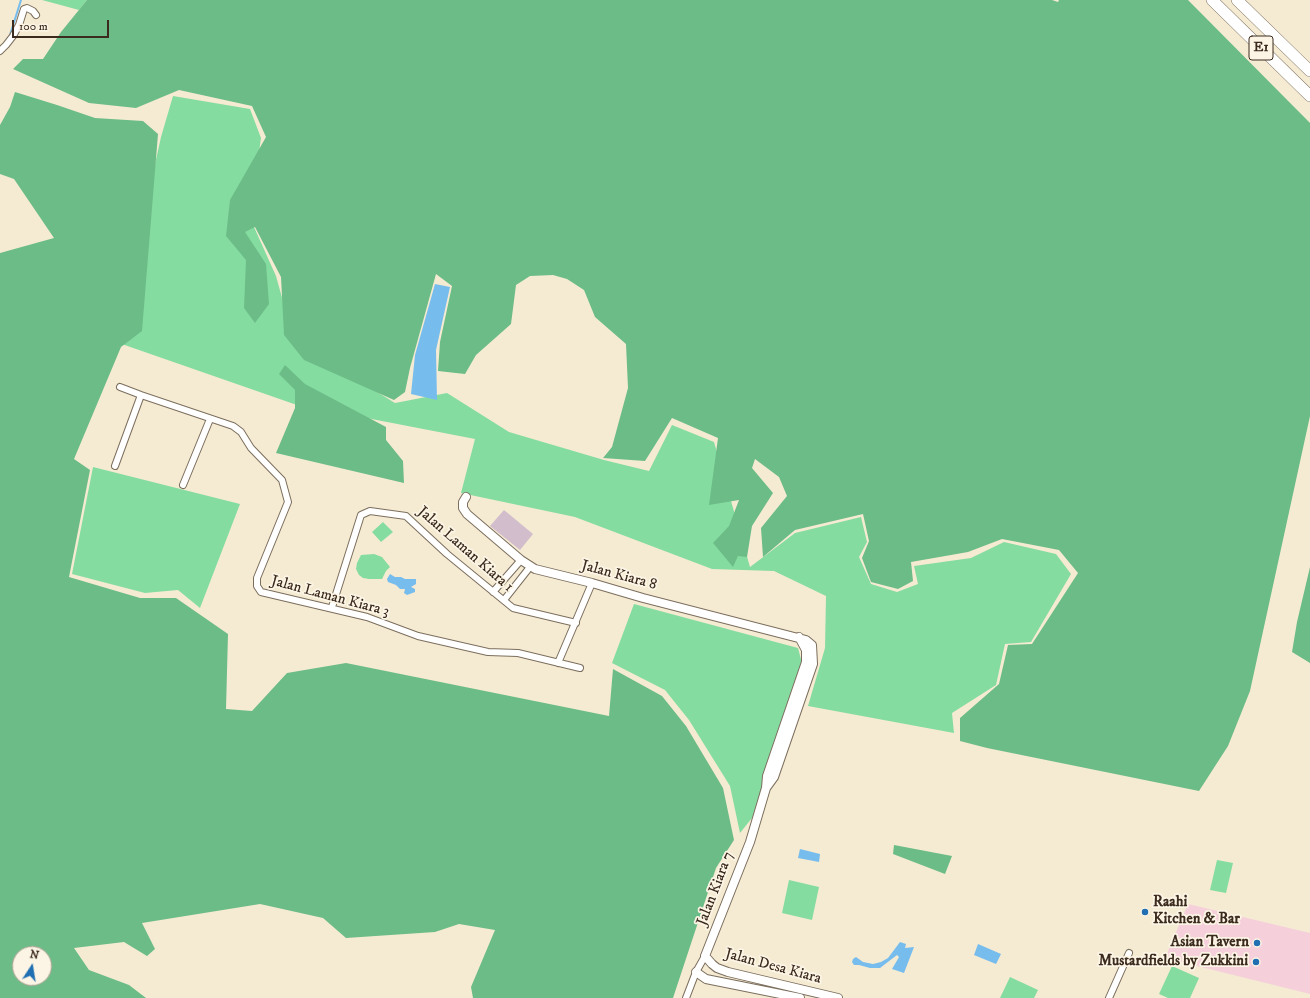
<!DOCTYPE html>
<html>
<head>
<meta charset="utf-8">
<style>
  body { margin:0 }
  #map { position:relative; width:1310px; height:998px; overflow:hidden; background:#f5ebd3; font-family:"IM FELL DW Pica",serif }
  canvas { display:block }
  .north { position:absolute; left:12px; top:946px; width:40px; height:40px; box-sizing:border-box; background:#fcf5e5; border:1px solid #afa495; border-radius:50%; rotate:12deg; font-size:11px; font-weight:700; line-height:16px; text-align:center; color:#3b2a1e }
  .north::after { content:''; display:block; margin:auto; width:14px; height:18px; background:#1f6fb2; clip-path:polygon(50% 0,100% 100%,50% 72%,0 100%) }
  .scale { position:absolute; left:12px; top:20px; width:97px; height:18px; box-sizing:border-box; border:2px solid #3b2a1e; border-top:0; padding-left:5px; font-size:12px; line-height:14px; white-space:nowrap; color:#3b2a1e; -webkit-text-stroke:3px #fcf5e5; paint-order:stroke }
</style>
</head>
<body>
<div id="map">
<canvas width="1310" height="998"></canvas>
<div class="north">N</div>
<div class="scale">100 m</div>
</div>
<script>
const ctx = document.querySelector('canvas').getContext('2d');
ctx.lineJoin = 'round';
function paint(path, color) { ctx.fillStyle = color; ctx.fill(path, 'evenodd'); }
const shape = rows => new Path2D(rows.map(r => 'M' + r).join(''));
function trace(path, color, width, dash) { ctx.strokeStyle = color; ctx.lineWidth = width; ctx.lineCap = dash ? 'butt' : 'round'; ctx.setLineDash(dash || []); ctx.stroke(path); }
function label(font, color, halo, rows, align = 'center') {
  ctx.font = font + ' "IM FELL DW Pica",serif'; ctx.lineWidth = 3.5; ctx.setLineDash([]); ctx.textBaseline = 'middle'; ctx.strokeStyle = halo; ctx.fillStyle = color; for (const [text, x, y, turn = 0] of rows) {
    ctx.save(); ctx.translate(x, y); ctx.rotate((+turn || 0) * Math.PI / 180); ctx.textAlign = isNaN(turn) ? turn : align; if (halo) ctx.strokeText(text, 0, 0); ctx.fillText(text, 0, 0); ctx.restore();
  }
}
const built = shape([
  [1188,904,1310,933,1310,994,1165,958]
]);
const industrial = shape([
  [504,510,533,534,520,550,490,526]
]);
const green = shape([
  [42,0,87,0,79,10],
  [173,96,250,109,261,138,250,218,276,276,294,341,395,403,447,393,509,432,604,460,649,471,672,425,714,442,750,567,795,533,861,517,867,542,859,557,871,584,897,592,918,584,914,566,971,558,1004,542,1056,554,1071,574,1031,642,1005,644,996,685,952,713,954,733,808,706,825,648,826,596,774,571,712,569,575,517,461,493,475,439,294,404,116,342,161,137],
  [93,467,240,504,200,608,178,590,145,593,72,574],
  [383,522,393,532,381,542,372,532],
  [374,554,382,557,390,567,386,571,382,579,369,579,363,578,359,575,356,569,357,563,361,555],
  [634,604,798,648,803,667,752,818,740,833,730,786,689,720,665,690,612,663],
  [1217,860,1233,863,1226,893,1210,890],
  [789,880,819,887,812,920,782,913],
  [1172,966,1199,978,1190,998,1168,998,1159,994],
  [1010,977,1038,990,1034,998,1000,998]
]);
const forest = shape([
  [87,0,1052,0,1058,2,1059,0,1188,0,1310,123,1310,416,1250,691,1228,746,1199,791,987,748,960,741,960,718,999,684,1008,645,1032,644,1078,573,1059,550,1002,539,968,552,911,562,913,581,898,589,871,582,862,558,869,541,863,514,795,530,763,557,761,528,787,496,779,477,755,459,752,468,773,493,752,526,747,557,738,556,733,567,713,543,729,526,739,500,709,505,718,438,672,418,645,461,603,458,612,447,628,388,626,344,595,317,584,290,567,279,553,275,530,276,516,285,511,324,476,355,465,374,438,371,440,342,452,286,436,274,410,368,405,392,394,400,304,360,284,335,281,277,255,227,245,232,266,264,269,304,255,323,244,308,246,260,226,236,230,200,266,137,252,106,179,90,136,108,89,103,13,69,23,59,43,59,61,32],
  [15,92,57,105,95,118,143,121,158,134,142,331,121,347,74,459,90,470,69,577,140,598,176,598,228,634,226,709,252,711,287,673,346,663,609,716,613,669,662,696,686,726,723,788,734,840,716,868,673,998,473,998,471,987,495,930,459,924,435,932,346,938,323,918,260,904,142,923,155,949,147,956,124,942,74,948,89,970,129,985,146,998,0,998,0,253,54,238,14,179,0,174,0,125,10,107],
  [20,954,44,954,44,978,20,978],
  [285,365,305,384,386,427,386,440,403,461,404,483,276,453,295,408,295,390,279,374],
  [1310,567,1310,663,1292,652,1297,622],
  [894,845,952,856,945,874,893,854]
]);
const water = shape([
  [435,284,450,287,436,350,437,400,411,394,415,355],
  [390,574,395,577,401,577,405,579,416,579,416,584,411,587,415,589,415,592,407,595,404,593,405,589,400,589,396,585,388,582,387,579],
  [800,849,820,854,819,862,798,858],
  [900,942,906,944,905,948,914,947,904,973,892,969,899,957,897,955,880,968,870,968,859,965,854,965,852,962,853,959,856,957,863,962,873,964,881,962,888,958],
  [978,944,1001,954,996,964,974,955]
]);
const stream = shape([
  [10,35,21,0]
]);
const street = shape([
  [0,51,6,45,13,36,19,25,24,9,27,8,33,11,36,15],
  [120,387,141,395,233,426,241,432,251,448,282,480,288,502,257,578,257,586,261,592,367,617,418,636,488,652,518,653,580,668],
  [115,466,141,395],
  [183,485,210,419],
  [493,592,521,560],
  [504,600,530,567],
  [332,607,361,515,370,511,406,516,447,554,513,608,576,623],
  [558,663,592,583],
  [686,998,696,972,705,956],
  [1109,998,1129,953]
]);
const secondary = shape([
  [466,497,463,502,463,508,467,514,521,560,535,569,592,583,643,598,806,640,812,645,813,664,774,777,766,788],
  [799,637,806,650,806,662,767,776,766,788,750,842,705,956,712,964,717,968,728,972,838,998],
  [696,972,706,979,800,998]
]);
const highway = shape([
  [1212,0,1310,96],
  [1237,0,1310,71]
]);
const markers = [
  [1145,912,4,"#1f6fb2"],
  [1257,943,4,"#1f6fb2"],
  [1256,962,4,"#1f6fb2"]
];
const shields = [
  [1261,48,24]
];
const shieldNames = [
  ["E1",1261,48]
];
const streetNames = [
  ["Jalan Laman Kiara 1",465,550,41],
  ["Jalan Kiara 8",619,576,15],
  ["Jalan Laman Kiara 3",330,597,15],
  ["Jalan Kiara 7",716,889,-69],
  ["Jalan Desa Kiara",773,967,15]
];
const poiNames = [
  ["Raahi",1153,903,"left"],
  ["Kitchen & Bar",1153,920,"left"],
  ["Asian Tavern",1249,943],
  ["Mustardfields by Zukkini",1248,962]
];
paint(built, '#f5cfda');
paint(industrial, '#d1bdcb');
paint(green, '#85dca1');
paint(forest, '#6cbc87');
paint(water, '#76bced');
trace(stream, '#76bced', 2);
trace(street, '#7c6e5d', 8);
trace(secondary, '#7c6e5d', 10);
trace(highway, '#7c6e5d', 12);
trace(street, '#fff', 6);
trace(secondary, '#fff', 8);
trace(highway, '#fff', 11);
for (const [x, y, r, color] of markers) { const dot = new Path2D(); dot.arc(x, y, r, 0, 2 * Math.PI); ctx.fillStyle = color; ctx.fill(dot); trace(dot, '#fcf5e5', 1.5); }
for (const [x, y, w] of shields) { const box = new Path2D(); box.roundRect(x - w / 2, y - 12, w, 24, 3); ctx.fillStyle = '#fcf5e5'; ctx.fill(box); trace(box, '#3b2a1e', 1); }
label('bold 14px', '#3b2a1e', null, shieldNames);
label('15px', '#3b2a1e', '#fcf5e5', streetNames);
label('bold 15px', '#3b2a1e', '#fcf5e5', poiNames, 'right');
</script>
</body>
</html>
